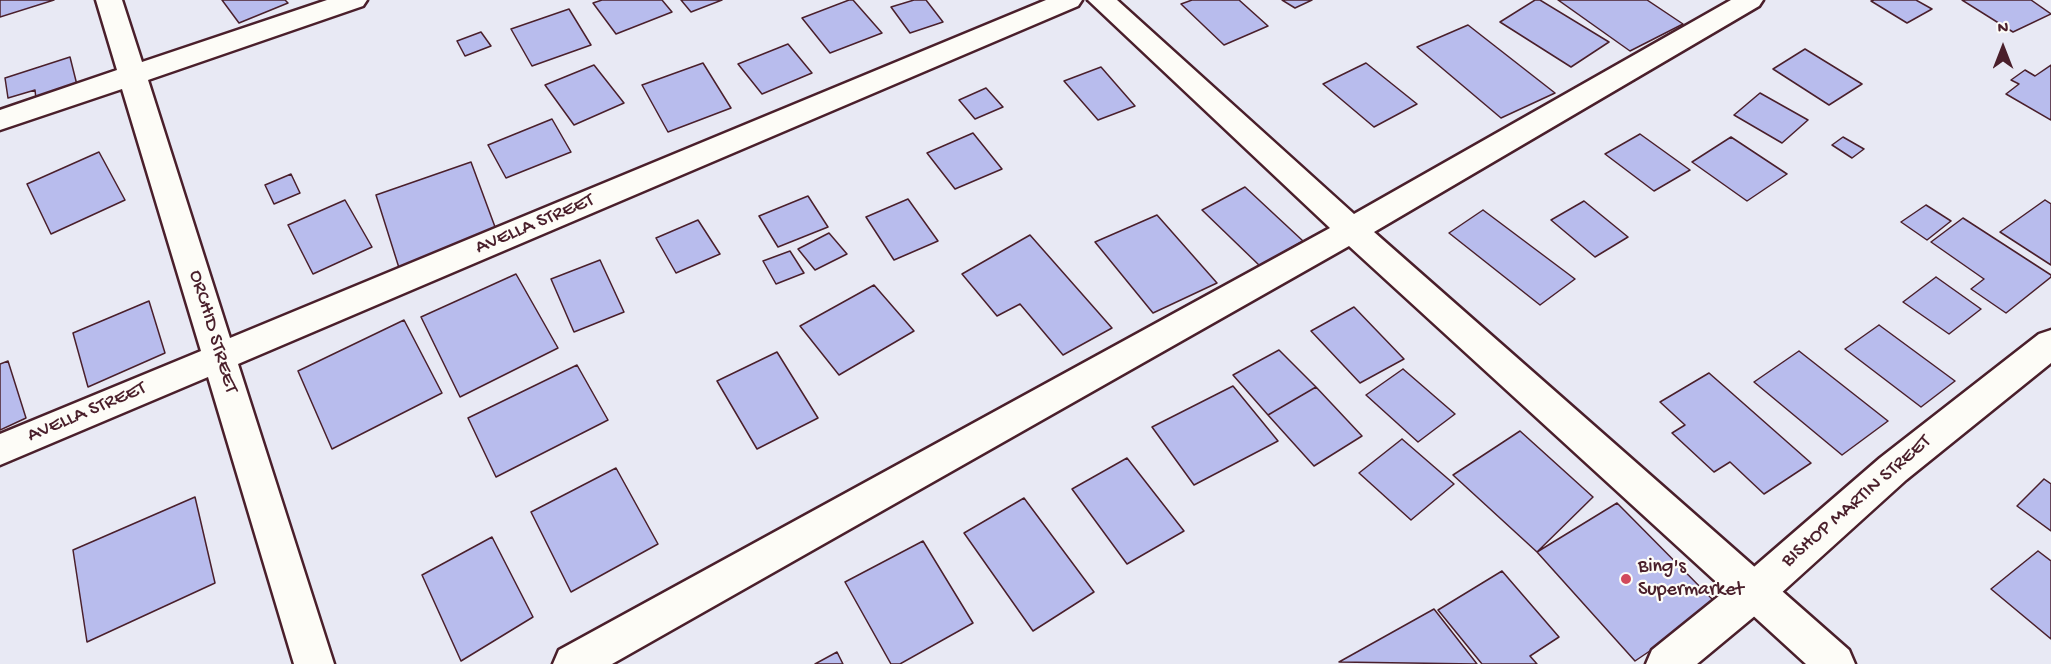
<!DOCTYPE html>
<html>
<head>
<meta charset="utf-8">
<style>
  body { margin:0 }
  #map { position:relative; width:2051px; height:664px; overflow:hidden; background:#e8e9f4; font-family:"Gochi Hand",sans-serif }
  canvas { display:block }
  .north { position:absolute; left:1973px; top:18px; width:60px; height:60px; -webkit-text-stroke:4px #fdfcf7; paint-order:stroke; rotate:0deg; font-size:16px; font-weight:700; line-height:24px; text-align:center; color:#4a1f2b }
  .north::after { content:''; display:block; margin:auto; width:21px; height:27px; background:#4a1f2b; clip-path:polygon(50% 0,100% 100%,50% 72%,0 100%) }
</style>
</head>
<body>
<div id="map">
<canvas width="2051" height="664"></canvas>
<div class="north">N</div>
</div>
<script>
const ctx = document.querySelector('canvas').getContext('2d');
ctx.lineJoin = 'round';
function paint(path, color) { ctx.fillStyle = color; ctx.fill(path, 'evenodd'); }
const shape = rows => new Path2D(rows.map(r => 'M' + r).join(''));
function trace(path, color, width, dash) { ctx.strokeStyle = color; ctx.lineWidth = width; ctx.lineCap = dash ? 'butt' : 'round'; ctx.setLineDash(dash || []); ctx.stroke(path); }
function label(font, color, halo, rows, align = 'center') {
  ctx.font = font + ' "Gochi Hand",sans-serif'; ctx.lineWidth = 4.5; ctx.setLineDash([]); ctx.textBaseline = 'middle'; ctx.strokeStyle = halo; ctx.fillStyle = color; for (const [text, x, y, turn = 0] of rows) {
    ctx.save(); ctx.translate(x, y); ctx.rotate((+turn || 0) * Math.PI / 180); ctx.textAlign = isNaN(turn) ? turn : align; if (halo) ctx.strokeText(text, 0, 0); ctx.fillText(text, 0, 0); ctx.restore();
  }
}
const building = shape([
  [0,0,54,0,0,17,0,0],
  [222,0,285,0,288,3,239,23,222,0],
  [602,0,662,0,672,12,616,34,593,3,602,0],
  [681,0,722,0,691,12,681,0],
  [849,0,853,0,882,33,830,53,802,18,849,0],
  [914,0,926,0,943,22,910,33,891,7,914,0],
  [1192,0,1239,0,1268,26,1224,45,1181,4,1192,0],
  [1282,0,1312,0,1295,8,1282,0],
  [1535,0,1540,0,1609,42,1571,67,1500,22,1535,0],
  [1558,0,1647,0,1683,24,1630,51,1558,0],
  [1874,0,1916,0,1932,9,1907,23,1871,1,1874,0],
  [1962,0,2031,0,2051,14,2013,32,1962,0],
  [569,9,591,45,532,66,511,29,569,9],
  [1468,25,1555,93,1501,118,1417,47,1468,25],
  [481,32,491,46,465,56,457,41,481,32],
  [788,44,812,73,762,94,738,64,788,44],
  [1805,49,1862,84,1829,105,1773,69,1805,49],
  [70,57,77,85,36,99,35,90,8,98,5,78,70,57],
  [703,63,731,108,668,132,642,85,703,63],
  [1366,63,1417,104,1374,127,1323,84,1366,63],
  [594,65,624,103,574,125,545,85,594,65],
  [2051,65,2051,120,2006,94,2019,84,2011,80,2025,70,2035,76,2051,65],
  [1101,67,1135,106,1098,120,1064,81,1101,67],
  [986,88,1003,107,975,119,959,100,986,88],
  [1760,93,1808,120,1782,143,1734,115,1760,93],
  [552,119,571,152,506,178,488,145,552,119],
  [973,133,1002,169,955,189,927,153,973,133],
  [1640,134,1690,170,1654,191,1605,154,1640,134],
  [1731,137,1787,174,1747,201,1692,162,1731,137],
  [1843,137,1864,149,1852,158,1832,145,1843,137],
  [99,152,125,200,51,234,27,184,99,152],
  [471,162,498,235,400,271,376,195,471,162],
  [291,174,300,193,274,204,265,185,291,174],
  [1245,187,1303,241,1260,266,1202,210,1245,187],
  [808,196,828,227,778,247,759,216,808,196],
  [908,199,938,241,894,260,866,217,908,199],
  [345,200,372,247,313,274,288,225,345,200],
  [2045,200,2051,204,2051,265,2000,232,2045,200],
  [1584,201,1628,237,1595,257,1551,220,1584,201],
  [1926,205,1951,221,1927,240,1901,222,1926,205],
  [1483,210,1575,279,1540,305,1449,233,1483,210],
  [1157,215,1217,283,1153,313,1095,242,1157,215],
  [1963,218,2051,275,2051,277,2006,313,1971,289,1984,279,1931,242,1963,218],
  [698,220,720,254,676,273,656,238,698,220],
  [829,233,847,254,815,270,798,249,829,233],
  [1030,235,1112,328,1063,355,1020,304,997,316,962,274,1030,235],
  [790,251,804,273,776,284,763,261,790,251],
  [600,260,624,312,574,332,551,279,600,260],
  [516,274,558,348,460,397,421,317,516,274],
  [1936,277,1981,309,1949,334,1903,302,1936,277],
  [874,285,914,331,839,375,800,326,874,285],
  [149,301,165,353,88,387,73,333,149,301],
  [1354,307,1404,359,1360,383,1311,331,1354,307],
  [404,320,442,393,332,449,298,371,404,320],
  [1879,325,1955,381,1921,407,1845,349,1879,325],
  [1279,350,1316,387,1268,415,1233,375,1279,350],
  [1799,351,1888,421,1842,455,1754,382,1799,351],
  [777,352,818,418,757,449,717,381,777,352],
  [8,361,26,418,0,430,0,364,8,361],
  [577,365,608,420,496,477,468,418,577,365],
  [1403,369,1455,414,1418,442,1366,395,1403,369],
  [1709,373,1811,463,1764,494,1730,462,1714,472,1672,433,1685,425,1660,402,1709,373],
  [1233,386,1278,441,1194,485,1152,427,1233,386],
  [1316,387,1362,436,1314,466,1268,415,1316,387],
  [1520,431,1593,497,1537,552,1453,475,1520,431],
  [1402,439,1454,484,1411,520,1359,473,1402,439],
  [1127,458,1184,531,1127,564,1072,489,1127,458],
  [616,468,658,544,571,592,531,512,616,468],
  [2044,479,2051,484,2051,531,2017,506,2044,479],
  [195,497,215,583,87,642,73,550,195,497],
  [1024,498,1094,592,1033,631,964,533,1024,498],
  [1617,503,1718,605,1635,661,1537,552,1617,503],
  [492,537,533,617,461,661,422,575,492,537],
  [923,541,973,623,900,664,891,664,845,582,923,541],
  [2038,551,2051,561,2051,639,1991,589,2038,551],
  [1502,571,1559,637,1530,656,1537,664,1482,664,1438,610,1502,571],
  [1434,609,1477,664,1339,662,1434,609],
  [837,652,843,664,815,664,837,652]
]);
const minor = shape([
  [96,0,122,0,142,62,327,0,367,0,363,6,148,80,230,338,1046,0,1082,0,1078,6,238,364,334,664,294,664,208,377,0,465,0,434,201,351,122,89,0,130,0,110,117,70,96,0],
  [1088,0,1117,0,1354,214,1731,0,1763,0,1759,6,1374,232,1849,650,1855,664,1806,664,1349,246,612,664,553,664,559,650,1330,228,1088,0]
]);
const tertiary = shape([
  [2051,330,2051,363,1906,480,1768,605,1697,664,1646,664,1652,650,1740,579,1880,458,2039,334,2051,330]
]);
const markers = [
  [1626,579,6,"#d1495b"]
];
const streetNames = [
  ["AVELLA STREET",535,225,-23],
  ["ORCHID STREET",212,332,73],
  ["AVELLA STREET",87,413,-23],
  ["BISHOP MARTIN STREET",1857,502,-41]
];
const poiNames = [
  ["Bing's",1638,568],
  ["Supermarket",1638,591]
];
paint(building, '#b8bced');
trace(building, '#4a1f2b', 1.5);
trace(minor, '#4a1f2b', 5);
trace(tertiary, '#4a1f2b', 5);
paint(minor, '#fdfcf7');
paint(tertiary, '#fdfcf7');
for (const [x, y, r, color] of markers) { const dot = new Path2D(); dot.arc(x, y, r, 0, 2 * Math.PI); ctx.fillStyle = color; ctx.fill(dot); trace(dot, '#fdfcf7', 2); }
label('20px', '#4a1f2b', '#fdfcf7', streetNames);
label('20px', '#4a1f2b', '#fdfcf7', poiNames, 'left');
</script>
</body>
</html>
